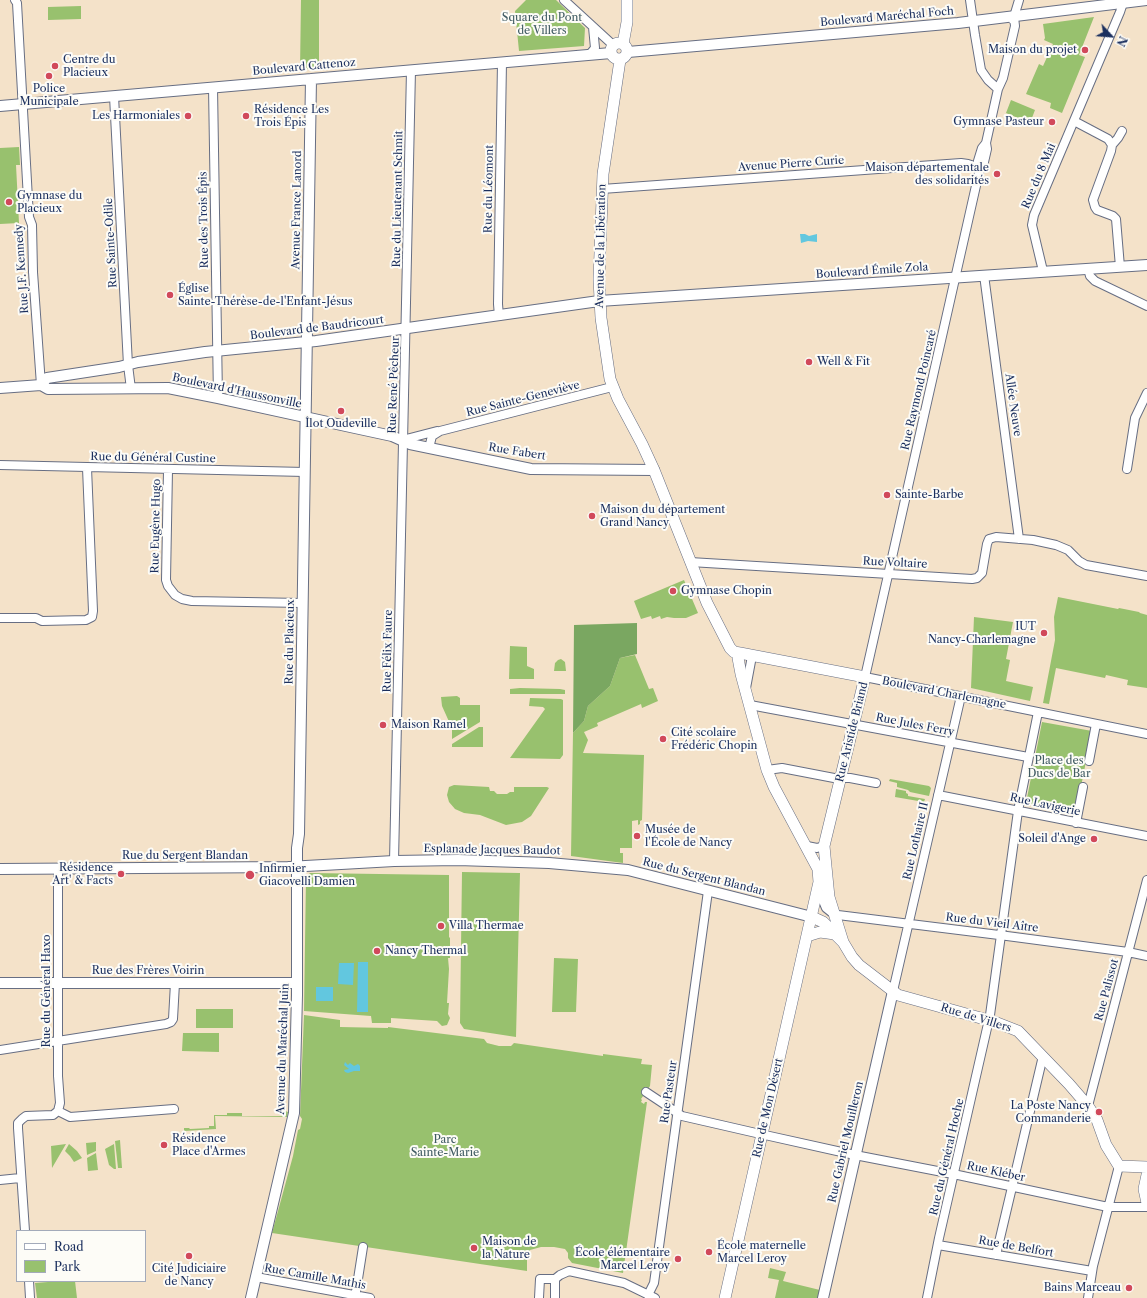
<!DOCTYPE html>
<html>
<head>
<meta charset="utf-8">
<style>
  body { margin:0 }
  #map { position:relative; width:1147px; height:1298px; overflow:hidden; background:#f4e2c9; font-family:"Libre Caslon Text",serif }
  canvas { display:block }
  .legend { position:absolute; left:16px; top:1230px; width:130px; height:52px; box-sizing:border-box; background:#fdfcf7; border:1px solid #a3aaba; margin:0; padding:5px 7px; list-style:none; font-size:12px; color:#1b2f5e }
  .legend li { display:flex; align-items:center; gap:8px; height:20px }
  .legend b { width:20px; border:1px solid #a3aaba }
  .north { position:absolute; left:1091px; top:16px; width:40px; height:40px; -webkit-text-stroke:3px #fdfcf7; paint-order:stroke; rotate:116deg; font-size:11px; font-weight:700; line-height:16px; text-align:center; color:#1b2f5e }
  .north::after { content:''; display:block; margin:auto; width:14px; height:18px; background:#1b2f5e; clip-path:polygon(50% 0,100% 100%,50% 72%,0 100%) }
</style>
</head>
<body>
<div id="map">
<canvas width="1147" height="1298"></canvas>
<ul class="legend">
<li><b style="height:5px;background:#fff"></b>Road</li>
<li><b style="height:11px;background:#98c16e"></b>Park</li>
</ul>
<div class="north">N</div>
</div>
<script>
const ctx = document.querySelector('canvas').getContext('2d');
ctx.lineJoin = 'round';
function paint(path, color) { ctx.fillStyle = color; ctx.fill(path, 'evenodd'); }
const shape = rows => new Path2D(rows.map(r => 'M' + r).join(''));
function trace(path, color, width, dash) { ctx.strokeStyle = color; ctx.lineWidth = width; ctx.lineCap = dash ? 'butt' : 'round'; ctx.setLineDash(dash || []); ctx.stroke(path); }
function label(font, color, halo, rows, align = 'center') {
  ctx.font = font + ' "Libre Caslon Text",serif'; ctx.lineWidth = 4; ctx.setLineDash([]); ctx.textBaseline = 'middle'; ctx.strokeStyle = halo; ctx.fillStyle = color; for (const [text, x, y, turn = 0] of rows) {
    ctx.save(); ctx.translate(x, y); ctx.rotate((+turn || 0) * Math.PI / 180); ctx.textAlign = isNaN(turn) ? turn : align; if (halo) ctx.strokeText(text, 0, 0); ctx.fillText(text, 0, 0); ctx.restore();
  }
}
const green = shape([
  [301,0,319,0,319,68,300,70],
  [526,0,556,0,585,28,584,46,519,51,515,11],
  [81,6,81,19,48,20,48,7],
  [1094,17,1079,55,1085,57,1062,113,1050,108,1051,103,1026,94,1039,64,1043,66,1053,44,1044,40,1045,38,1043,24],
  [1011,100,1035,110,1030,123,1006,113],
  [19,147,20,165,16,165,19,223,0,224,0,148],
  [684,580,698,613,686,618,674,618,667,617,661,619,660,616,652,619,651,616,641,619,634,601],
  [1058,597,1118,609,1119,608,1139,612,1140,613,1147,615,1147,688,1127,685,1128,680,1106,675,1105,678,1056,668,1049,704,1043,703,1055,640,1054,617],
  [974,617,1013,622,1006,659,1010,660,1006,681,1033,687,1030,701,971,688],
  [510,646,527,647,527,666,534,669,534,679,509,679],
  [635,655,649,689,653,688,658,701,642,708,641,704,597,723,598,726,584,732,588,740,583,753,644,755,642,820,640,821,640,824,638,825,638,820,632,821,632,848,620,848,620,853,623,853,623,863,571,856,573,733,584,721,588,706,610,686,620,658],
  [561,659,565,662,566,671,554,671,555,663,558,660],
  [520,688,560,689,565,690,565,694,510,694,510,689],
  [457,696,460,698,460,705,480,705,480,722,452,739,452,726,451,726,442,706,441,697],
  [530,698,561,699,563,700,563,755,560,759,510,758,545,709,543,707,529,706],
  [1042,722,1092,731,1076,812,1026,803],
  [479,727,483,727,483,747,452,747,452,744],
  [890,779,929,786,931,788,929,796,910,792,908,790,897,787,897,783,889,781],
  [454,785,489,787,490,791,494,791,497,794,507,794,510,792,514,792,514,787,547,787,549,788,531,816,522,822,506,825,480,815,464,813,455,809,449,802,447,795,449,787],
  [896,789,906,791,906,793,908,794,908,796,925,799,924,802,895,797],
  [462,872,520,873,516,1037,464,1029,460,1023],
  [310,873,449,875,449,937,450,938,450,958,448,958,449,969,447,1003,449,1003,448,1014,450,1018,447,1025,442,1026,437,1021,391,1018,391,1023,372,1023,371,1016,304,1011,306,877],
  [554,958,578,959,576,1012,552,1012],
  [196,1009,233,1009,233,1028,196,1028],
  [304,1015,340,1020,340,1027,388,1028,388,1027,484,1039,487,1043,499,1046,511,1046,514,1043,603,1056,603,1054,642,1059,641,1064,652,1065,650,1086,641,1099,642,1100,641,1102,644,1104,645,1102,647,1102,623,1273,572,1263,568,1258,568,1253,565,1249,554,1247,541,1247,530,1250,527,1258,527,1271,272,1233,293,1156,298,1130,300,1129,302,1119,300,1116],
  [183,1033,219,1033,219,1052,182,1051],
  [285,1111,288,1112,287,1117,215,1116,216,1129,184,1131,184,1128,189,1128,190,1129,209,1128,209,1126,214,1126,214,1115,227,1115,227,1113,242,1113,242,1116,284,1116],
  [120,1140,122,1168,118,1168,115,1141],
  [96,1142,96,1151,87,1155,86,1143],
  [66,1144,52,1168,51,1146],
  [69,1144,77,1151,82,1158,74,1162,70,1156,65,1151],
  [114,1144,116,1169,114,1169,109,1165,105,1149],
  [96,1153,98,1170,88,1171,87,1158],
  [770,1268,786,1272,783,1281,820,1290,818,1298,775,1298,779,1280,768,1278],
  [61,1281,75,1281,77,1298,37,1298,35,1283]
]);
const forest = shape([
  [637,623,637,654,620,658,610,686,588,706,584,721,573,733,574,625]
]);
const water = shape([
  [800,234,805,234,809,236,817,234,817,242,808,241,801,243],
  [358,962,368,962,368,1012,357,1012],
  [339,963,354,963,353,985,338,984],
  [316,987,333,987,333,1001,316,1001],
  [345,1062,348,1065,350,1063,354,1066,358,1064,360,1066,360,1071,354,1071,348,1073,345,1072,344,1070,349,1069,344,1065]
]);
const minor = shape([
  [15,0,17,3,29,217,32,225,33,272,41,385],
  [564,0,613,45],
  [970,0,975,35,981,70,988,80,998,89],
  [1013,20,1019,0],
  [590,54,595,48,593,27],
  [213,87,218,398],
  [114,96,128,365,131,389],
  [1074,121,1108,139,1112,145],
  [986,143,987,149,984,162,980,168,865,677,1147,734],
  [980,168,978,161,982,148,986,143,998,89,1003,78,1015,26,1014,17],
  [602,189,961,163,968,164,980,168],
  [1120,267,1116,219,1113,216,1097,210,1095,207,1093,200,1111,151,1112,145,1118,138,1122,131],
  [1088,269,1090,276,1095,281,1147,306],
  [1043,271,1032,225,1034,215,1120,12,1124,0],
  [984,275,1019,539],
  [499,316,498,304,502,62],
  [403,441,410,438,437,431],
  [429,448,432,436,440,431,612,387],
  [0,465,305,472],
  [1127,469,1135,418,1147,393],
  [168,470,166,580,168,586,175,595,182,599,192,601,302,603],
  [690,562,972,579,977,578,982,573,987,544,989,539,996,537,1033,540,1056,545,1068,550,1079,561,1086,565,1147,576],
  [0,618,36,618,42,621,86,620,92,617,93,611,87,468],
  [746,688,752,656],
  [750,705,1028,757],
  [1089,761,1096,724],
  [767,770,782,768,834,778,850,778,876,783],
  [938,795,1147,836],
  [1076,823,1083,787],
  [807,846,817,848,824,846],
  [394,861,411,70],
  [818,889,826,908,831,912,838,915,1007,936,1128,952,1147,956],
  [893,991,961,696],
  [0,1050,166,1024,171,1022,173,1019,175,983],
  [646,1092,682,1116,756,1133,855,1155,958,1175,1108,1207,1147,1207],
  [1088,1106,1147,880],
  [58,1111,60,1103,58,1076,58,869],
  [0,1180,20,1178],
  [25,1231,18,1128,18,1123,22,1119,26,1116,53,1115,58,1111,70,1117,174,1109],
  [938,1245,1092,1271],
  [996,1255,1043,1056],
  [256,1277,370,1298],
  [555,1279,560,1275,569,1271,624,1283,655,1298],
  [29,1281,30,1298],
  [648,1295,654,1283,708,891],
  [355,1298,363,1247],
  [539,1298,540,1279,555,1279],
  [555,1298,555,1279],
  [927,1298,939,1238,990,1015,1018,811,1038,712],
  [1088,1298,1093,1266,1119,1166]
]);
const tertiary = shape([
  [628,52,958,23,1147,0],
  [0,106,611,53],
  [41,385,47,378,119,367,138,362,205,352,316,341,599,301,1147,265],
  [41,385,48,389,168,388,218,398,355,428,392,436,410,444,531,469,654,470],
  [0,388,41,385],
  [0,869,288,867,394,861,458,860,549,863,628,870,812,917],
  [0,983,296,983],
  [251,1298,294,1113,297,995,297,848,299,834,311,79],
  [823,1298,893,991]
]);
const secondary = shape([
  '611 51a8 8 0 1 1 16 0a8 8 0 1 1-16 0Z',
  [623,44,627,22,627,0],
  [620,60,603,174,599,279,601,318,610,379,618,399,642,444,654,470,707,603,730,648,734,652,740,653,865,677,824,846,829,897,843,942],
  [812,917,823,922,843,942,852,957,859,965,898,995,995,1022,1018,1031,1069,1084,1088,1106,1097,1120,1106,1145,1119,1166,1147,1167],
  [807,936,820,932,835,934],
  [1147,1175,1144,1189,1147,1203],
  [725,1298,819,882,818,869,811,856,774,787,767,770,741,674,738,658,740,653]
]);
const markers = [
  [1085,50,4,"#d1495b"],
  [55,66,4,"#d1495b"],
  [49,76,4,"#d1495b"],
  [188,116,4,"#d1495b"],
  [246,116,4,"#d1495b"],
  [1052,122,4,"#d1495b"],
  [997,174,4,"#d1495b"],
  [9,202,4,"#d1495b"],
  [170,295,4,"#d1495b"],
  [809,362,4,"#d1495b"],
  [341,411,4,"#d1495b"],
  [887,495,4,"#d1495b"],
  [592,516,4,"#d1495b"],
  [673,591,4,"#d1495b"],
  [1044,633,4,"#d1495b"],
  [383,725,4,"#d1495b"],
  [663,739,4,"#d1495b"],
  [637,836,4,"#d1495b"],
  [1094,839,4,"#d1495b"],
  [121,874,4,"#d1495b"],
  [250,875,5,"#d1495b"],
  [441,926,4,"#d1495b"],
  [377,951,4,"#d1495b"],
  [1099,1112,4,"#d1495b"],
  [164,1145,4,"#d1495b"],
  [474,1248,4,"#d1495b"],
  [709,1252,4,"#d1495b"],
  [189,1256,4,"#d1495b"],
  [678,1259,4,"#d1495b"],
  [1129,1288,4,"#d1495b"]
];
const streetNames = [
  ["Boulevard Maréchal Foch",887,17,-5],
  ["Boulevard Cattenoz",304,67,-5],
  ["Avenue Pierre Curie",791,164,-4],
  ["Rue du 8 Mai",1039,176,-67],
  ["Rue du Léomont",489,189,-89],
  ["Rue du Lieutenant Schmit",398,199,-89],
  ["Avenue France Lanord",297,210,-89],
  ["Rue des Trois Épis",204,220,-91],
  ["Rue Sainte-Odile",111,243,-93],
  ["Avenue de la Libération",601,246,-89],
  ["Rue J.F. Kennedy",22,269,-94],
  ["Boulevard Émile Zola",872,271,-4],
  ["Boulevard de Baudricourt",317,328,-7],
  ["Rue René Pêcheur",394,385,-88],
  ["Rue Raymond Poincaré",919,390,-77],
  ["Boulevard d'Haussonville",237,391,12],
  ["Rue Sainte-Geneviève",523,399,-14],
  ["Allée Neuve",1013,405,82],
  ["Rue Fabert",517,452,9],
  ["Rue du Général Custine",153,458,1],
  ["Rue Eugène Hugo",156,526,-89],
  ["Rue Voltaire",895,563,3],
  ["Rue du Placieux",290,642,-89],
  ["Rue Félix Faure",388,651,-89],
  ["Boulevard Charlemagne",944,693,11],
  ["Rue Jules Ferry",915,725,11],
  ["Rue Aristide Briand",852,732,-76],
  ["Rue Lavigerie",1045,805,12],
  ["Rue Lothaire II",916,841,-77],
  ["Esplanade Jacques Baudot",492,850,1],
  ["Rue du Sergent Blandan",185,856],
  ["Rue du Sergent Blandan",704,877,14],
  ["Rue du Vieil Aître",992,923,7],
  ["Rue des Frères Voirin",148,971],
  ["Rue Palissot",1107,990,-75],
  ["Rue du Général Haxo",47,991,-90],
  ["Rue de Villers",976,1018,17],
  ["Avenue du Maréchal Juin",283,1049,-88],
  ["Rue Pasteur",669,1092,-82],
  ["Rue de Mon Désert",768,1108,-77],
  ["Rue Gabriel Mouilleron",846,1142,-77],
  ["Rue du Général Hoche",947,1157,-77],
  ["Rue Kléber",996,1172,12],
  ["Rue de Belfort",1016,1247,10],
  ["Rue Camille Mathis",315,1277,10]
];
const parkNames = [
  ["Square du Pont",542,18],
  ["de Villers",542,31],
  ["Place des",1059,761],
  ["Ducs de Bar",1059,774],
  ["Parc",445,1140],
  ["Sainte-Marie",445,1153]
];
const poiNames = [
  ["Maison du projet",1077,50,"right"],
  ["Centre du",63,60],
  ["Placieux",63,73],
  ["Police",49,89,"center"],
  ["Municipale",49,102,"center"],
  ["Résidence Les",254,110],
  ["Trois Épis",254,123],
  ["Les Harmoniales",180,116,"right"],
  ["Gymnase Pasteur",1044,122,"right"],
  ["Maison départementale",989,168,"right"],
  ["des solidarités",989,181,"right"],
  ["Gymnase du",17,196],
  ["Placieux",17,209],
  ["Église",178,289],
  ["Sainte-Thérèse-de-l'Enfant-Jésus",178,302],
  ["Well & Fit",817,362],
  ["Îlot Oudeville",341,424,"center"],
  ["Sainte-Barbe",895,495],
  ["Maison du département",600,510],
  ["Grand Nancy",600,523],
  ["Gymnase Chopin",681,591],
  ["IUT",1036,627,"right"],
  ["Nancy-Charlemagne",1036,640,"right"],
  ["Maison Ramel",391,725],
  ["Cité scolaire",671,733],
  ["Frédéric Chopin",671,746],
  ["Musée de",645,830],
  ["l'École de Nancy",645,843],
  ["Soleil d'Ange",1086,839,"right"],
  ["Résidence",113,868,"right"],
  ["Art' & Facts",113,881,"right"],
  ["Infirmier",259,869],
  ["Giacovelli Damien",259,882],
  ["Villa Thermae",449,926],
  ["Nancy Thermal",385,951],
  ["La Poste Nancy",1091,1106,"right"],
  ["Commanderie",1091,1119,"right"],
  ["Résidence",172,1139],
  ["Place d'Armes",172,1152],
  ["Maison de",482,1242],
  ["la Nature",482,1255],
  ["École maternelle",717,1246],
  ["Marcel Leroy",717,1259],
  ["École élémentaire",670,1253,"right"],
  ["Marcel Leroy",670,1266,"right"],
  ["Cité Judiciaire",189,1269,"center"],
  ["de Nancy",189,1282,"center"],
  ["Bains Marceau",1121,1288,"right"]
];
paint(green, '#98c16e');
paint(forest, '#7aa761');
paint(water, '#62c7df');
trace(minor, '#676e83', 10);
trace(tertiary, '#676e83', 12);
trace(secondary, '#676e83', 12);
trace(minor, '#fff', 8);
trace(tertiary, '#fff', 10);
trace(secondary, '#fff', 11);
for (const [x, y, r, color] of markers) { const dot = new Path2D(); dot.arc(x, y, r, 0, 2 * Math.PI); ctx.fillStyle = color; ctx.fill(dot); trace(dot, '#fdfcf7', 1.5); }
label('11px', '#1b2f5e', '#fdfcf7', streetNames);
label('11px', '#405b63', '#fdfcf7', parkNames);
label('11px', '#1b2f5e', '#fdfcf7', poiNames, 'left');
</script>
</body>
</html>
